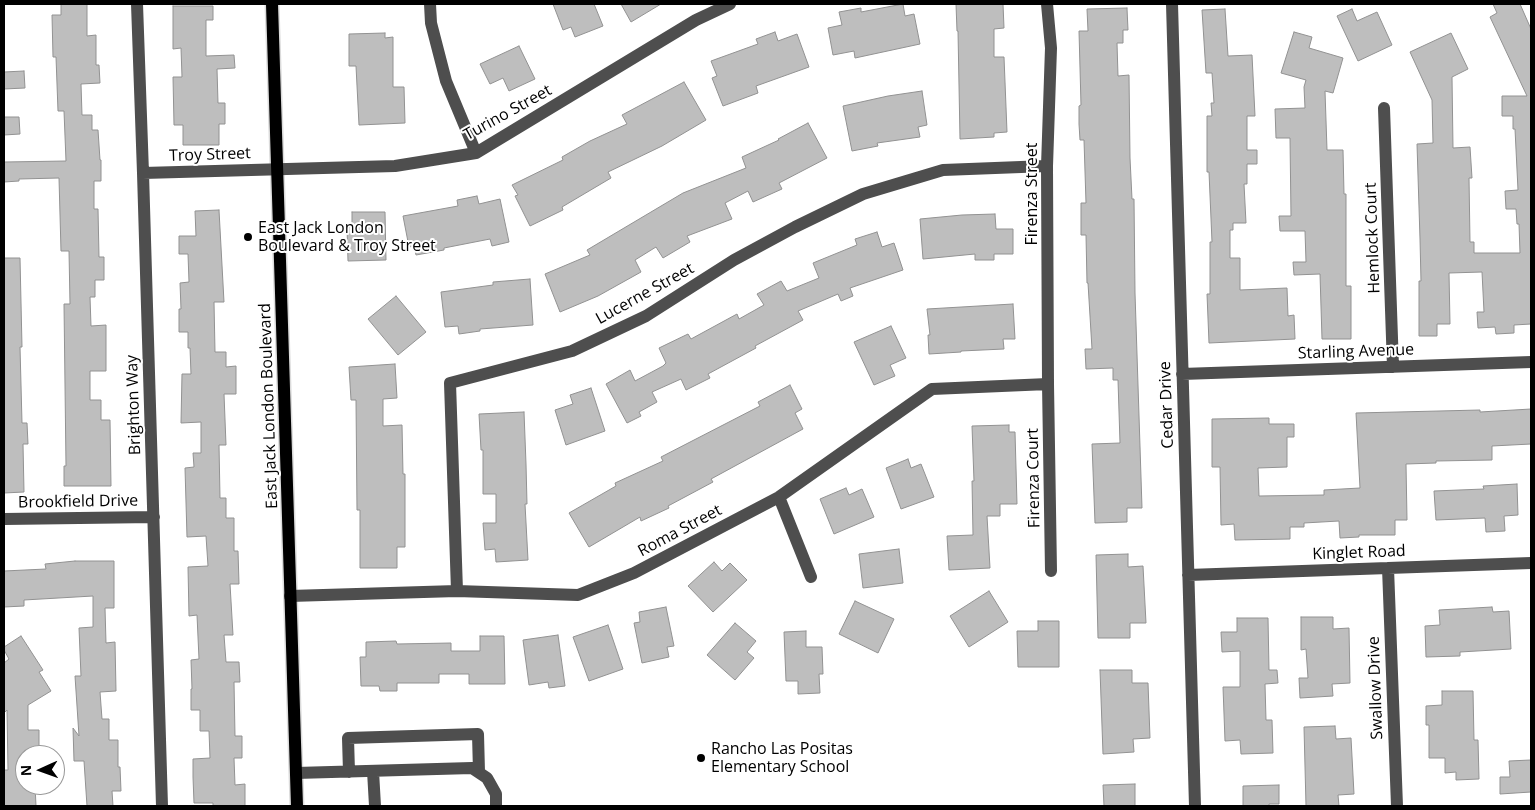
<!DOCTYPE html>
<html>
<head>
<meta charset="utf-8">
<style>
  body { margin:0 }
  #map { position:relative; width:1535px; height:810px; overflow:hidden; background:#fff; font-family:"Open Sans",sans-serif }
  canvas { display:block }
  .frame { position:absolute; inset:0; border:5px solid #000; pointer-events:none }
  .north { position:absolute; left:15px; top:745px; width:50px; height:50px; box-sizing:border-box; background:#fff; border:1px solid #999; border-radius:50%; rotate:268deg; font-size:14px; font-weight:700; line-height:20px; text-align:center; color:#000 }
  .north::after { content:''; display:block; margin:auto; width:18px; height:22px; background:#000; clip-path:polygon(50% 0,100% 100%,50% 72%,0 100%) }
</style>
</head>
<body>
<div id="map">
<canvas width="1535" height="810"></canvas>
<div class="frame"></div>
<div class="north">N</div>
</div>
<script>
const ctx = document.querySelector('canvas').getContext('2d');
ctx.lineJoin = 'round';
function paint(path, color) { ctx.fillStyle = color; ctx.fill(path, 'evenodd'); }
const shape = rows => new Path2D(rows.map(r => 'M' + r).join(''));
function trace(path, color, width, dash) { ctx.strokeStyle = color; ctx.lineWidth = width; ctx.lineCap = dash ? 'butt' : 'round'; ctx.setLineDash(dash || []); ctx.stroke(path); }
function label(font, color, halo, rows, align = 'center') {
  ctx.font = font + ' "Open Sans",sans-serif'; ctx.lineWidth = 4; ctx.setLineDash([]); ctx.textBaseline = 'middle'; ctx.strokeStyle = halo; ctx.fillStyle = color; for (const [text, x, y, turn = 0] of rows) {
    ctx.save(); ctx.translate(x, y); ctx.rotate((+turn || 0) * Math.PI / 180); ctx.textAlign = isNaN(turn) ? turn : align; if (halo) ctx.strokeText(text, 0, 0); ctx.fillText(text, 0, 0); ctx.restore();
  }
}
const building = shape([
  [61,4,87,4,87,36,96,35,96,65,99,65,100,83,81,84,82,115,92,115,92,130,98,130,100,160,101,160,101,181,94,181,94,209,98,209,99,257,104,257,104,280,95,280,95,297,90,297,91,326,106,325,106,371,90,371,90,400,101,400,101,420,110,420,111,486,64,486,64,466,66,466,64,304,70,304,69,251,61,251,59,178,19,179,19,181,4,182,4,162,66,161,64,111,58,111,56,57,53,57,52,15,61,15,61,4],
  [553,4,594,4,603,26,575,37,571,27,563,30,553,4],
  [621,4,661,4,631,22,621,4],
  [903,4,905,16,914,14,920,44,855,58,854,51,833,55,828,28,842,25,839,12,861,8,861,12,903,4],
  [956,4,1003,4,1004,28,994,29,994,57,1004,57,1007,132,994,133,994,137,960,139,958,31,957,31,956,4],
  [1493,4,1520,4,1531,29,1531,324,1514,325,1514,333,1496,334,1495,327,1478,328,1477,312,1484,312,1482,272,1449,273,1450,324,1437,324,1437,336,1419,336,1419,281,1421,281,1420,239,1417,144,1433,143,1432,100,1410,52,1451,33,1468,69,1452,77,1453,148,1470,147,1472,178,1469,178,1470,242,1474,242,1474,253,1520,253,1519,224,1517,224,1516,209,1506,209,1505,191,1518,190,1515,129,1513,129,1513,116,1502,116,1502,96,1527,96,1490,17,1497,13,1493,4],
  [173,6,213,6,213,20,206,20,206,56,234,55,235,68,217,69,218,103,225,103,225,124,219,124,219,145,183,145,183,125,174,125,173,77,182,77,181,48,173,49,173,6],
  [1127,8,1128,30,1123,30,1123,43,1117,43,1118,76,1129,75,1130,158,1132,199,1134,199,1135,293,1142,508,1127,508,1127,522,1095,523,1092,444,1120,443,1118,380,1113,380,1113,368,1086,369,1085,349,1092,349,1088,283,1087,283,1086,235,1081,235,1081,203,1086,203,1084,140,1080,140,1079,124,1079,106,1081,105,1079,31,1088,31,1087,9,1127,8],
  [1225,9,1228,56,1252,55,1255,116,1247,116,1247,150,1257,150,1257,164,1247,164,1247,184,1244,184,1246,223,1233,223,1233,230,1230,230,1230,258,1240,258,1240,290,1287,288,1288,316,1294,315,1295,339,1209,343,1207,294,1210,294,1210,242,1212,242,1209,172,1207,172,1207,116,1212,116,1211,103,1214,103,1212,73,1206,73,1202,10,1225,9],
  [1352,9,1357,21,1377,12,1392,45,1358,61,1337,16,1352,9],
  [775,32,778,41,797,34,809,67,756,86,758,93,723,106,712,78,717,76,711,61,758,44,756,39,775,32],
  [1294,32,1312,37,1309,48,1343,58,1333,93,1325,91,1327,150,1343,150,1344,194,1346,194,1346,286,1351,286,1351,339,1322,339,1320,274,1294,275,1293,262,1306,262,1305,231,1280,231,1279,216,1291,216,1290,138,1276,138,1275,109,1305,108,1304,87,1306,80,1281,73,1294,32],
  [385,33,385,38,393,37,393,87,404,87,405,123,359,125,356,66,349,66,349,34,385,33],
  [519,46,535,79,509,91,503,78,490,84,480,64,519,46],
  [24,71,25,88,4,89,4,72,24,71],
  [684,82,706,120,662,146,608,172,611,178,562,207,563,210,530,226,515,196,518,195,512,185,563,160,562,157,590,141,627,124,622,115,684,82],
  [922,91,927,125,918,127,920,137,877,143,878,146,852,151,843,106,888,96,922,91],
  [4,117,19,117,20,134,4,135,4,117],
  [808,123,827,158,779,183,782,189,753,202,748,191,725,203,732,219,687,236,690,242,663,258,656,247,635,260,641,272,598,296,560,312,545,274,590,255,587,250,683,193,746,168,742,157,779,140,778,139,808,123],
  [477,196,479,204,500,199,509,242,492,246,490,239,444,248,444,250,416,255,414,246,409,247,403,216,458,206,457,200,477,196],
  [219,210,224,302,214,302,215,352,226,352,226,367,236,366,236,394,224,394,226,445,219,445,220,498,226,498,226,518,234,518,234,551,238,551,239,584,230,584,233,635,224,635,226,662,239,662,240,682,234,682,235,736,242,736,242,758,234,758,235,785,245,784,245,806,213,806,213,803,194,803,193,777,193,759,210,758,209,731,200,731,200,710,191,710,191,689,192,689,191,660,199,659,197,615,189,616,188,567,208,566,206,536,187,537,185,468,194,467,193,453,201,453,201,422,181,423,182,374,191,374,190,348,188,348,188,332,179,332,179,309,181,309,180,283,189,282,188,254,179,254,179,236,196,236,195,211,219,210],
  [352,212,385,212,386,260,348,261,347,228,352,227,352,212],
  [995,214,996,229,1013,229,1013,254,994,254,994,260,975,260,975,254,923,259,920,219,962,215,995,214],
  [877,232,882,247,894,243,903,270,850,288,853,296,841,301,838,294,798,311,803,320,755,346,756,348,708,374,710,378,686,390,681,379,652,392,657,402,639,412,641,416,627,423,606,384,630,370,635,381,663,366,666,363,659,348,688,334,691,339,737,314,739,319,764,305,757,294,781,281,787,291,819,278,813,263,857,245,855,239,877,232],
  [4,258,20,258,22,347,20,347,22,423,27,423,28,444,23,444,24,492,4,493,4,258],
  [530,279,533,325,480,329,480,331,459,334,458,326,445,327,441,292,493,285,493,282,530,279],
  [396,296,426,332,398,355,368,319,396,296],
  [1013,304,1015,339,1003,339,1004,349,961,351,961,352,929,354,928,335,930,335,927,309,1013,304],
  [891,326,906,358,890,365,895,376,874,385,854,342,891,326],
  [395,364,397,398,383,399,383,426,402,425,403,474,405,474,405,547,397,547,397,568,360,568,360,510,357,510,356,400,351,400,349,367,395,364],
  [790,385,802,409,795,413,803,429,711,479,713,482,668,506,669,508,641,521,640,517,589,547,569,513,616,486,615,483,663,461,661,457,760,406,758,402,790,385],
  [591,388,605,431,566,445,555,410,573,404,570,395,591,388],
  [1531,409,1531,444,1492,446,1492,460,1436,461,1436,463,1406,464,1407,520,1395,520,1395,535,1359,535,1359,537,1340,538,1339,521,1304,523,1304,527,1290,527,1290,539,1235,540,1234,524,1221,525,1220,467,1212,467,1212,419,1269,418,1269,424,1294,424,1294,437,1287,437,1287,467,1258,468,1259,496,1324,495,1324,490,1360,488,1356,413,1480,410,1480,412,1531,409],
  [524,412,526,464,527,504,525,504,528,560,496,562,495,549,485,550,483,523,496,523,496,494,483,494,483,450,481,450,479,414,524,412],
  [1009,425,1009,432,1015,432,1017,504,1000,504,1000,516,987,516,990,568,949,570,947,536,973,535,972,481,974,481,972,426,1009,425],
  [908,459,911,468,921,464,934,497,901,509,886,468,908,459],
  [1517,484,1518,515,1504,516,1505,531,1486,532,1485,518,1436,520,1434,491,1484,489,1483,486,1517,484],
  [846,488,849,495,862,489,874,517,834,534,820,499,846,488],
  [899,549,903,583,863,588,859,554,899,549],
  [1128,554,1128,567,1143,566,1146,623,1130,623,1130,638,1098,638,1096,555,1128,554],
  [75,561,114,561,114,608,105,608,106,643,115,642,116,691,100,692,102,719,109,719,109,740,118,740,118,767,120,767,121,791,112,791,113,806,87,806,84,761,74,761,73,728,79,736,75,676,81,676,79,628,93,627,93,596,24,600,24,606,4,607,4,571,46,569,45,564,75,561],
  [714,562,722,571,730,563,747,580,713,612,688,586,714,562],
  [989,591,1008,622,969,647,950,616,989,591],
  [855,601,894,619,878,653,839,634,855,601],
  [666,607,674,646,667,647,669,657,642,663,634,623,640,622,639,612,666,607],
  [1492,607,1493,612,1509,611,1511,649,1460,652,1460,656,1426,657,1425,626,1440,625,1439,610,1492,607],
  [1301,617,1333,617,1333,629,1349,628,1350,683,1332,684,1333,696,1300,698,1299,678,1308,678,1306,649,1301,650,1301,617],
  [1237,618,1268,618,1269,670,1277,670,1278,683,1265,684,1266,720,1272,720,1273,753,1241,754,1240,740,1225,741,1223,687,1240,687,1240,651,1222,652,1221,632,1237,632,1237,618],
  [1038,621,1059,621,1059,667,1018,667,1017,631,1038,631,1038,621],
  [735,623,756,641,747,652,754,658,735,680,707,655,735,623],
  [608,625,623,669,589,681,573,637,608,625],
  [806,631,806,647,822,647,823,674,819,674,820,693,798,694,798,681,786,681,784,632,806,631],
  [558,635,565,686,549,688,548,682,529,685,523,640,558,635],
  [21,636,43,670,39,672,51,691,28,705,28,730,39,730,39,755,25,755,25,785,35,785,36,806,4,806,4,770,8,770,7,710,4,713,4,663,9,659,4,650,4,647,21,636],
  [480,636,504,636,505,684,469,684,469,674,439,674,439,683,397,683,397,691,380,691,379,686,361,686,360,657,366,657,366,642,396,641,397,644,451,643,451,651,480,651,480,636],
  [1100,670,1132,670,1132,683,1148,683,1150,738,1133,739,1134,752,1103,754,1100,670],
  [1442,691,1473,691,1474,740,1478,740,1479,779,1456,780,1456,772,1445,773,1445,758,1429,758,1429,725,1426,725,1426,706,1442,705,1442,691],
  [1335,726,1336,739,1351,738,1354,794,1338,795,1339,806,1306,806,1304,727,1335,726],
  [1531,760,1531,792,1500,794,1500,777,1510,777,1509,761,1531,760],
  [1135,784,1135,806,1104,806,1103,785,1135,784],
  [1279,785,1279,804,1269,804,1269,806,1243,806,1243,786,1279,785]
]);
const minor = shape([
  [137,4,143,173,162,806],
  [430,4,431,23,446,81,476,153],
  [1047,4,1051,48,1047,166,1048,384,1051,571],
  [1172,4,1195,806],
  [1384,108,1393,367],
  [143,173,395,166,476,153,696,20,730,4],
  [1182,374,1531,362],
  [779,497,811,577],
  [4,519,154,517],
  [1388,568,1397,806],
  [1188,575,1531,563],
  [457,591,450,383,572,351,646,316,734,260,795,227,863,194,943,170,1047,166],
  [290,596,457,591,578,595,634,573,779,497,932,389,1048,384],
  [373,771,375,806],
  [349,772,348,738,478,734,479,772],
  [296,773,472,768,487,778,496,794,496,806]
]);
const major = shape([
  [272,4,297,806]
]);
const markers = [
  [248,237,5,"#000"],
  [701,758,5,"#000"]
];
const streetNames = [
  ["Turino Street",508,113,-29],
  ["Troy Street",210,155,-2],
  ["Firenza Street",1032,194,-90],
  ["Hemlock Court",1373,238,-92],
  ["Lucerne Street",645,294,-29],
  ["Starling Avenue",1356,352,-2],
  ["Brighton Way",134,405,-92],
  ["Cedar Drive",1167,405,-92],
  ["East Jack London Boulevard",269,406,-92],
  ["Firenza Court",1034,478,-91],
  ["Brookfield Drive",78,502,-1],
  ["Roma Street",680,531,-28],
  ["Kinglet Road",1359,553,-2],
  ["Swallow Drive",1376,688,-92]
];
const poiNames = [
  ["East Jack London",258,228],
  ["Boulevard & Troy Street",258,246],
  ["Rancho Las Positas",711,749],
  ["Elementary School",711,767]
];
paint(building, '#bebebe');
trace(building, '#929292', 1);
trace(major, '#dbdbdb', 15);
trace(minor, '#4e4e4e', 12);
trace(major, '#000', 12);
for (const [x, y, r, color] of markers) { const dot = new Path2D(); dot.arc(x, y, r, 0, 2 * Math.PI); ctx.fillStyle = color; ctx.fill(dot); trace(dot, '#fff', 2); }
label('16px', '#000', '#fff', streetNames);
label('16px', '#000', '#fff', poiNames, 'left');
</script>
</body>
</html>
